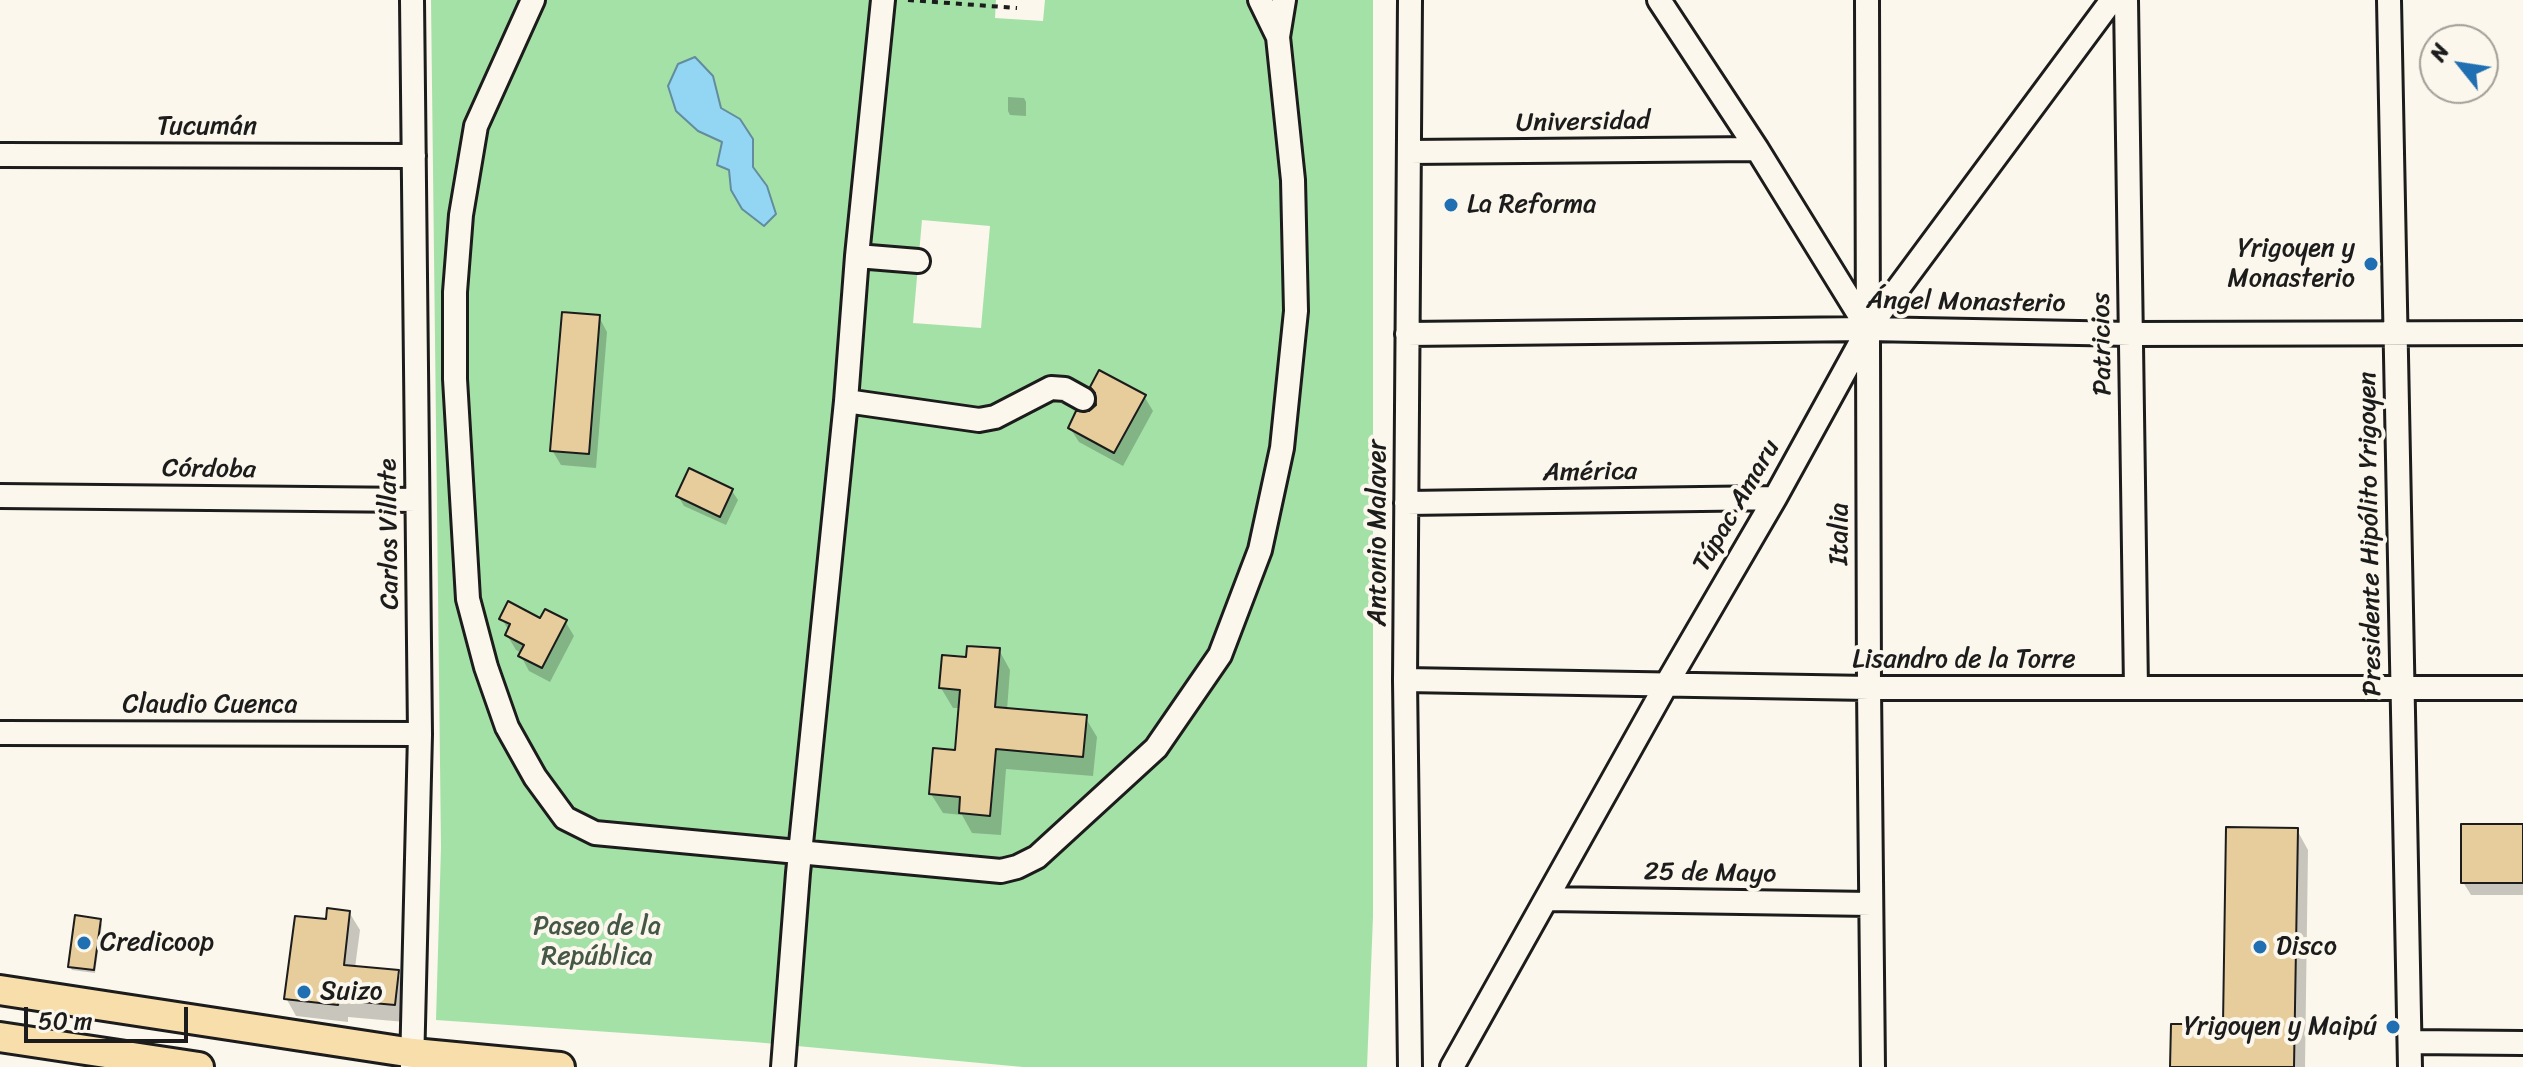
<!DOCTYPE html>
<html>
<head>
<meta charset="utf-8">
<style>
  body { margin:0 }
  #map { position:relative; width:2523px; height:1067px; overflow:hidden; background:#fbf7ec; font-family:Sriracha,sans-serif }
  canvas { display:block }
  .north { position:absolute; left:2419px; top:24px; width:80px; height:80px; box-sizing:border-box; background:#fbf7ec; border:2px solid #a29f99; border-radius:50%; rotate:300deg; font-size:22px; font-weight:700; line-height:32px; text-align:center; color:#1c1c1c }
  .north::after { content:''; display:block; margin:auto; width:28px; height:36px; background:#1f6fb2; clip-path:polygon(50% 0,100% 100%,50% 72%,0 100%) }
  .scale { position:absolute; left:24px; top:1007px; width:164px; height:36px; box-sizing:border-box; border:4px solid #1c1c1c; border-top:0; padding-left:10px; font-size:24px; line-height:28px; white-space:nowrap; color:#1c1c1c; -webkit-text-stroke:6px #fbf7ec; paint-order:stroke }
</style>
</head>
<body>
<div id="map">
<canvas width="2523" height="1067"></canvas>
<div class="north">N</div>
<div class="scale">50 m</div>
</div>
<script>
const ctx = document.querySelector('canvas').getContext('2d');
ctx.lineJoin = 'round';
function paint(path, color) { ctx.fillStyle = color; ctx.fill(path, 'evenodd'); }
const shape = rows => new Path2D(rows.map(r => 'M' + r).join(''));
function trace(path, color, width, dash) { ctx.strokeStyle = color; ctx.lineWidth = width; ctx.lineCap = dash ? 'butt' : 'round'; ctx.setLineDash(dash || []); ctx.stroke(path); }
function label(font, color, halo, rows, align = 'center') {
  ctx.font = font + ' Sriracha,sans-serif'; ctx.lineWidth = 8; ctx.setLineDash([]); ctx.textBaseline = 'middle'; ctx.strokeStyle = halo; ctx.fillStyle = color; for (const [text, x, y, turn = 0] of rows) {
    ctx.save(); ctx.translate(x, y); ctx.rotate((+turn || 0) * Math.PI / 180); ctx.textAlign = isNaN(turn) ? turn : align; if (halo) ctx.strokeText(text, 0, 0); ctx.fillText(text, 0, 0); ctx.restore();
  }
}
const green = shape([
  [431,0,996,0,995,18,1043,21,1045,0,1373,0,1373,917,1367,1067,1023,1067,754,1042,436,1020,441,847],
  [695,57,713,76,721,108,753,139,753,167,767,186,731,190,729,170,722,142,698,131,678,64],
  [922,220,990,226,981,328,913,323],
  [1099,370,1145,395,1114,453,1068,428],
  [689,468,733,489,721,516,676,496],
  [509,601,540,618,545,609,566,620,542,668,519,656,524,645,510,624,500,618],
  [968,646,1000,648,995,707,1083,757,996,749,990,816,959,813,960,797,955,750,960,690,939,688,942,656,966,657]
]);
const water = shape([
  [695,57,713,76,721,108,740,119,753,139,753,167,767,186,776,214,764,226,742,209,731,190,729,170,717,165,722,142,698,131,676,111,668,86,678,64,695,57]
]);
const shadow = shape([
  [1008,97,1024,98,1026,102,1026,116,1010,115,1008,111],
  [599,317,607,332,596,468,561,465,552,450],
  [1144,396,1153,411,1123,466,1079,442,1070,428,1090,413],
  [732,491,738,500,726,525,684,506,678,496],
  [502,619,565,621,574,636,550,682,529,671,521,656,522,653,516,650,507,635,509,631],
  [999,650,1010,670,1007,710,1085,717,1097,737,1093,776,1006,769,1001,835,972,833,962,815,943,813,931,794,957,752,961,708,953,708,941,688,968,660],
  [2523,826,2523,895,2471,895,2463,882],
  [2297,830,2308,850,2305,1067,2172,1067,2225,1026],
  [349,912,360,930,355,968,397,972,408,990,405,1022,348,1017,348,1022,296,1016,286,998,328,922],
  [100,920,102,925,95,973,72,970,70,966]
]);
const building = shape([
  [562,312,600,315,589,454,550,451,562,312],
  [1099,370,1146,395,1114,453,1068,428,1076,411,1089,411,1096,405,1095,393,1090,387,1099,370],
  [689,468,733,489,720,517,676,496,689,468],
  [508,601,540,618,545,609,567,620,542,668,518,656,524,645,505,635,510,624,499,619,508,601],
  [967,646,1000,648,995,707,1087,715,1083,757,996,749,990,816,959,813,960,797,929,794,933,748,955,750,960,690,939,688,942,655,966,657,967,646],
  [2461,824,2523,824,2523,883,2461,883,2461,824],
  [2226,827,2298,828,2294,1067,2170,1067,2171,1024,2223,1024,2226,827],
  [327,908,350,911,344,965,399,970,395,1005,339,1000,338,1005,284,999,295,916,326,919,327,908],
  [75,915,101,919,94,970,68,967,75,915]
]);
const path = shape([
  [908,0,1017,8]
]);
const minor = shape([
  [412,0,420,734,412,1067],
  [533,0,476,126,461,215,455,292,455,379,468,599,486,667,507,727,535,777,565,818,595,833,1001,871,1017,867,1037,857,1156,748,1220,655,1260,550,1282,448,1296,311,1293,180,1278,37,1260,0],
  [1659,0,1757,149,1868,329],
  [1867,0,1869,688,1873,1067],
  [2126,0,2136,688],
  [2389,0,2410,1067],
  [1278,37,1284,0],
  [1409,152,1757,149],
  [0,155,414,156],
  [857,256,918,261],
  [1407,334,1868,329,2131,334,2523,333],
  [846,401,979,420,995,417,1051,388,1065,389,1083,399],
  [0,496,417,500],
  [1406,503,1775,498],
  [1405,680,1869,688,2523,688],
  [0,733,420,734],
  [1548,899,1871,904],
  [2410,1042,2523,1043],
  [783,1067,798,873,846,401,857,256,883,0],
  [1410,1067,1405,680,1410,0],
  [1452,1067,1666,685,1775,498,1868,329,2112,0]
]);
const major = shape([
  [0,990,413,1053,560,1067],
  [0,1037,199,1067]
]);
const markers = [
  [1451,205,8,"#1f6fb2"],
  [2371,264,8,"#1f6fb2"],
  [84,943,8,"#1f6fb2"],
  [2260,947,8,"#1f6fb2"],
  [304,992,8,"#1f6fb2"],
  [2393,1027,8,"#1f6fb2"]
];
const streetNames = [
  ["Universidad",1583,123,-1],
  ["Tucumán",207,127],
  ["Ángel Monasterio",1966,303,1],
  ["Patricios",2103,344,-91],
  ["Córdoba",209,470,1],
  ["América",1590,473,-1],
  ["Túpac Amaru",1737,506,-60],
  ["Antonio Malaver",1378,533,-90],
  ["Carlos Villate",390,534,-91],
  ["Italia",1840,534,-90],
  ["Presidente Hipólito Yrigoyen",2371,534,-91],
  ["Lisandro de la Torre",1964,660],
  ["Claudio Cuenca",210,705],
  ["25 de Mayo",1710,874,1]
];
const poiNames = [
  ["La Reforma",1467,205],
  ["Yrigoyen y",2355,249,"right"],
  ["Monasterio",2355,279,"right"],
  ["Credicoop",100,943],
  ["Disco",2276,947],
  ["Suizo",320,992],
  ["Yrigoyen y Maipú",2377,1027,"right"]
];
const parkNames = [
  ["Paseo de la",597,927],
  ["República",597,957]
];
paint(green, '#a4e1a7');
paint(water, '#92d6f4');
trace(water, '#638c9e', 2);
paint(shadow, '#0003');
paint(building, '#e7cd9c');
trace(building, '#1c1c1c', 2);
trace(minor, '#1c1c1c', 28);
trace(major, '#1c1c1c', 34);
trace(path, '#1c1c1c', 4, [6, 6]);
trace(minor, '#fbf7ec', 22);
trace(major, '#f8deab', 28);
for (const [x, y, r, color] of markers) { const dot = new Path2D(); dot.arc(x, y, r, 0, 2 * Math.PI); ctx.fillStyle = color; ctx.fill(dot); trace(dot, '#fbf7ec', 3); }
label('26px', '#1c1c1c', '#fbf7ec', streetNames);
label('26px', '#1c1c1c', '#fbf7ec', poiNames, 'left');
label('26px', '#455746', '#fbf7ec', parkNames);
</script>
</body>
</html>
